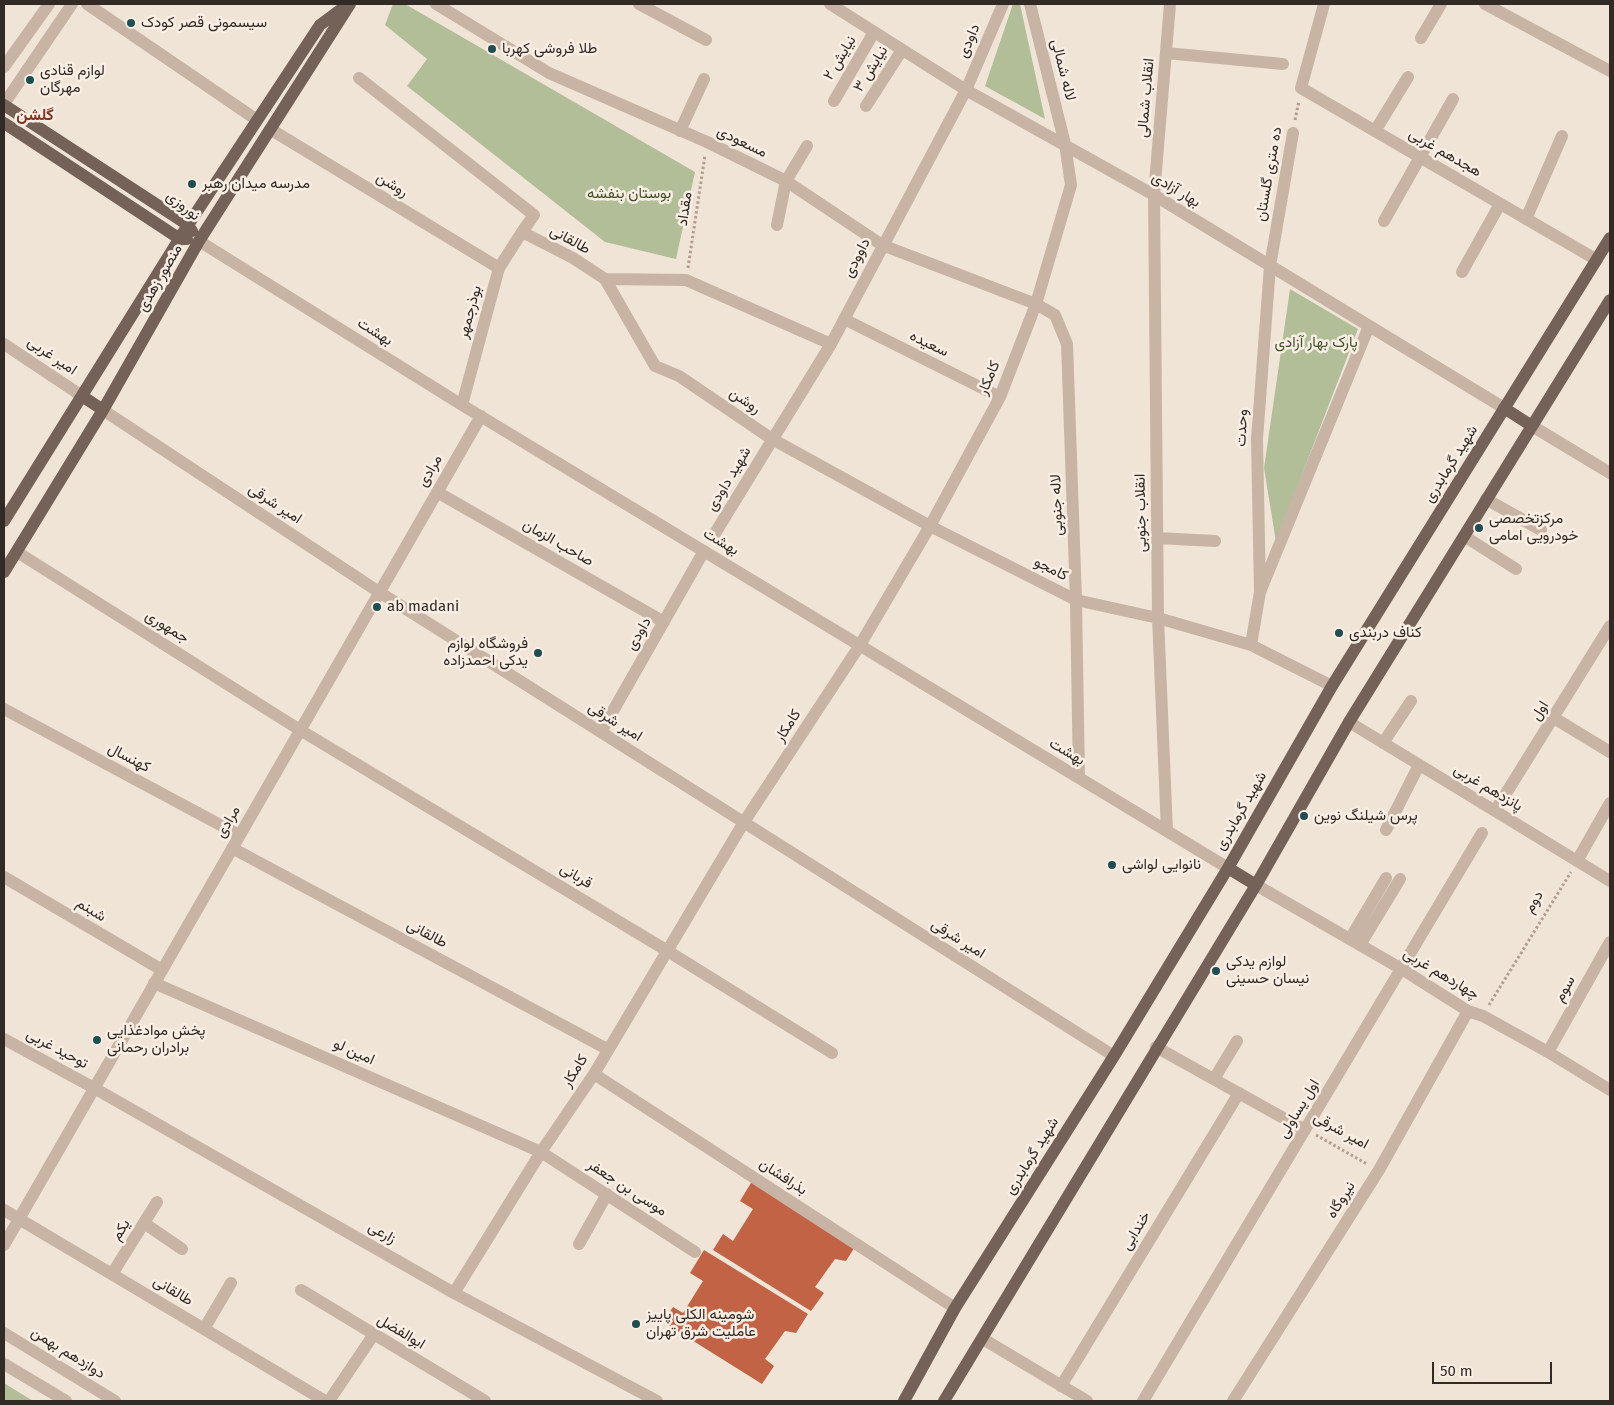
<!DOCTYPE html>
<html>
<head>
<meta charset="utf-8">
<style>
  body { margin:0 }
  #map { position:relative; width:1614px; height:1405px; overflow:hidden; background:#f0e4d7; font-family:"Fira Sans",sans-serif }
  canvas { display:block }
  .frame { position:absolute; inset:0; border:5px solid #322a25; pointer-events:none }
  .scale { position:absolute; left:1432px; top:1362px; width:120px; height:22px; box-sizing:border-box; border:2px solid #322a25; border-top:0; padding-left:6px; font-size:15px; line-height:18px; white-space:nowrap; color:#322a25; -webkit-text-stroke:4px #f8eee3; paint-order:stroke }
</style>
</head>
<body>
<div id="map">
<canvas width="1614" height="1405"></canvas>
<div class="frame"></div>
<div class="scale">50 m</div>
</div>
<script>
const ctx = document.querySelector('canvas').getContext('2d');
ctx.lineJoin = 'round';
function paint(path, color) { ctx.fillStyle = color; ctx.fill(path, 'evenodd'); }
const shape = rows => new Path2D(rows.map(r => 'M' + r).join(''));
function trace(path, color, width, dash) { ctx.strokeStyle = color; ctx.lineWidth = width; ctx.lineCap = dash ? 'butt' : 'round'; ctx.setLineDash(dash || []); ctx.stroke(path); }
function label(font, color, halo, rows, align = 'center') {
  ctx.font = font + ' "Fira Sans",Vazirmatn,sans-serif'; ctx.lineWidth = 5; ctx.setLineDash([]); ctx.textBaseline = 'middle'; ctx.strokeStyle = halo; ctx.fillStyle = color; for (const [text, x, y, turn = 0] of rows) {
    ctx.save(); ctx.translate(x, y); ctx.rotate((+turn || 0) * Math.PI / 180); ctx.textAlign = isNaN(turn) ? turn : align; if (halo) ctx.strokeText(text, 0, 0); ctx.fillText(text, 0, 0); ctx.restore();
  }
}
const green = shape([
  [393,4,405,4,695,172,676,259,605,242,407,86,427,59,385,25],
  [1013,4,1020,4,1045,119,985,86],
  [1290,289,1358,329,1276,542,1264,468],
  [4,1383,33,1401,4,1401]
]);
const building = shape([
  [754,1178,858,1242,846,1261,835,1259,815,1287,824,1293,811,1311,713,1250,723,1234,733,1241,753,1209,740,1201],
  [704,1250,808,1314,796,1333,785,1331,765,1359,774,1366,762,1384,663,1322,673,1307,683,1313,703,1281,690,1273]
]);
const path = shape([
  [1295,120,1299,101],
  [688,268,705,155],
  [1489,1005,1571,872],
  [1316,1135,1367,1164]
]);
const minor = shape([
  [87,4,257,120],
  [436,4,549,73,707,142,786,181,882,245,1036,304,1055,315,1067,344,1076,600,1079,778],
  [639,4,706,40],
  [830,4,966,90,1154,195,1504,408],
  [1324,4,1301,88,1597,260],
  [1485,4,1610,71],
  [1421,38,1441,4],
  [1166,53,1283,64],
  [4,67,49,4],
  [359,78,534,215,522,232,573,258,605,279,686,280,831,344],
  [834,101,874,32],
  [4,104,72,4],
  [866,106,902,50],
  [270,129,499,268],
  [680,131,704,79],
  [1375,131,1408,77],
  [1526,219,1562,136],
  [1384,221,1453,99],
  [777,225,786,181,807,146],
  [199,241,462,405,1228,868],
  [1462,272,1500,204],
  [605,279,655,366,679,376,772,439,930,526,1076,600,1158,618,1251,645,1332,686],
  [844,319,1000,397],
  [4,344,82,396],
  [462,405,499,268,522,232],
  [103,410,379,592,1114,1056],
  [1532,426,1610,473],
  [437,492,664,622],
  [1486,499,1541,530],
  [714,535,831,344,966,90,1003,4],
  [1464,536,1516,569],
  [1157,538,1215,541],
  [17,552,300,730,666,950,832,1053],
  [1260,592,1257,439,1270,266,1293,133],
  [1251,645,1260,592,1369,326],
  [4,709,239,835],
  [1554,718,1610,752],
  [1349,722,1610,881],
  [601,732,704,551],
  [1383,743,1411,701],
  [1495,811,1610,626],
  [1386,830,1419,765],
  [1167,831,1158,618,1154,195,1170,4],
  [232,848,607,1049],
  [1577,861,1610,803],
  [4,877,162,970],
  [1256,885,1400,968,1468,1011,1483,1016,1548,1052,1610,1090],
  [1350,939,1386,878],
  [1360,945,1400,879],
  [154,983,541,1152,695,1252],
  [4,1039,94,1088,454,1293,657,1401],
  [1156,1047,1305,1130],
  [1548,1052,1610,942],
  [594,1074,955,1308],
  [1214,1079,1237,1041],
  [4,1210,325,1401],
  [144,1223,182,1249],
  [579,1244,607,1194],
  [4,1245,481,416],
  [112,1274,157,1202],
  [301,1290,485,1401],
  [454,1293,541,1152,594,1074,744,822,860,645,930,526,1000,397,1036,304,1071,185,1065,144,1030,4],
  [204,1329,231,1283],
  [4,1333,115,1401],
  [983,1339,1087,1401],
  [4,1364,66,1401],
  [1061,1386,1239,1093],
  [329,1401,374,1334],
  [1143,1401,1482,833],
  [1233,1401,1379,1170,1468,1011]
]);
const major = shape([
  [4,105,188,225,192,231],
  [4,123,180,239,187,239],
  [82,396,103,410],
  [1504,408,1532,426],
  [4,521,188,225,320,25,347,5],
  [4,572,103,410,199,241,350,4],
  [1228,868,1256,885],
  [904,1401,955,1308,1114,1056,1228,868,1332,686,1610,238],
  [944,1401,1256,885,1349,722,1610,300]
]);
const markers = [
  [131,23,5,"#1d4e52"],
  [492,49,5,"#1d4e52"],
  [30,80,5,"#1d4e52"],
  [192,184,5,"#1d4e52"],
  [1479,528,5,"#1d4e52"],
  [377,607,5,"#1d4e52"],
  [1339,633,5,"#1d4e52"],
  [538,653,5,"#1d4e52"],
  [1304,816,5,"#1d4e52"],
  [1112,865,5,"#1d4e52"],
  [1216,971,5,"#1d4e52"],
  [97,1040,5,"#1d4e52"],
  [636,1324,5,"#1d4e52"]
];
const poiNames = [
  ["سیسمونی قصر کودک",141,23],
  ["طلا فروشی کهربا",502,49],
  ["لوازم قنادی",40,71],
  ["مهرگان",40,88],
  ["مدرسه میدان رهبر",202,184],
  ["مرکزتخصصی",1489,519],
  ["خودرویی امامی",1489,536],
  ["ab madani",387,607],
  ["کناف دربندی",1349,633],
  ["فروشگاه لوازم",528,644,"right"],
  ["یدکی احمدزاده",528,661,"right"],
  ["پرس شیلنگ نوین",1314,816],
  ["نانوایی لواشی",1122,865],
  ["لوازم یدکی",1226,962],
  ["نیسان حسینی",1226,979],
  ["پخش موادغذایی",107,1031],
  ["برادران رحمانی",107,1048],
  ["شومینه الکلی پاییز",646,1315],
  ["عاملیت شرق تهران",646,1332]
];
const streetNames = [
  ["داودی",969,41,-67],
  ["نیایش ۲",840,58,-59],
  ["نیایش ۳",871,69,-58],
  ["لاله شمالی",1063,70,76],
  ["انقلاب شمالی",1146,98,-85],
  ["مسعودی",742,142,26],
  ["هجدهم غربی",1445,153,30],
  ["ده متری گلستان",1269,174,-80],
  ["روشن",392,185,31],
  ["بهار آزادی",1176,190,31],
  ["نوروزی",183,206,38],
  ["مقداد",685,209,-82],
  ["طالقانی",570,240,29],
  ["داوودی",857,258,-63],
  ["منصور زهدی",160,278,-60],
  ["بوذرجمهر",470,312,-75],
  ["بهشت",375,332,32],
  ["سعیده",929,344,26],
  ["امیر غربی",52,356,34],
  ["کامکار",989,378,-67],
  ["روشن",745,401,34],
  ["وحدت",1242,428,-87],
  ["شهید گرمابدری",1451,464,-58],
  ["مرادی",430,471,-60],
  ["شهید داودی",729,479,-59],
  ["امیر شرقی",275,504,33],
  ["لاله جنوبی",1057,505,-92],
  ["انقلاب جنوبی",1141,513,-91],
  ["بهشت",721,542,31],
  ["صاحب الزمان",558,543,30],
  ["کامجو",1051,569,27],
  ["جمهوری",167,627,32],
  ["داودی",639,634,-60],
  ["اول",1540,711,-58],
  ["امیر شرقی",615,722,32],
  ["کامکار",788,726,-57],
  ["بهشت",1067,752,31],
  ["کهنسال",129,758,28],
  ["پانزدهم غربی",1488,788,31],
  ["شهید گرمابدری",1241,811,-60],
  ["مرادی",228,822,-60],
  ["قربانی",576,876,31],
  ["دوم",1534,902,-59],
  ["شبنم",91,910,31],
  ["طالقانی",427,934,28],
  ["امیر شرقی",958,939,32],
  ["چهاردهم غربی",1441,974,31],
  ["سوم",1565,989,-61],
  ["توحید غربی",57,1049,28],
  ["امین لو",354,1052,24],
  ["کامکار",575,1071,-58],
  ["اول یساولی",1299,1109,-59],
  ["امیر شرقی",1341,1131,29],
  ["شهید گرمابدری",1032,1156,-58],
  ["بذرافشان",783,1177,33],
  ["موسی بن جعفر",627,1188,33],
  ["نیروگاه",1341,1200,-58],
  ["یکم",121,1230,-58],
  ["خندابی",1136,1231,-59],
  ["زارعی",382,1233,30],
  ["طالقانی",173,1291,31],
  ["ابوالفضل",401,1332,31],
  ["دوازدهم بهمن",68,1353,32]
];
const parkNames = [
  ["بوستان بنفشه",629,194],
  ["پارک بهار آزادی",1316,343]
];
const neighbourhoodNames = [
  ["گلشن",35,116]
];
paint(green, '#b1be98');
paint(building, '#c16344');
trace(path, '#b29e8f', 3, [2.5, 2.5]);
trace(minor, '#c7b4a4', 12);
trace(major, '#746157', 12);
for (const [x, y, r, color] of markers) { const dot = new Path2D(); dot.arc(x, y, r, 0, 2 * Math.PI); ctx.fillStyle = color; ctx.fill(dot); trace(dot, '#f8eee3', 2); }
label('15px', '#322a25', '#f8eee3', poiNames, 'left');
label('15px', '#322a25', '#f8eee3', streetNames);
label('15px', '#42502a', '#f8eee3', parkNames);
label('bold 16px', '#7e3822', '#f8eee3', neighbourhoodNames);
</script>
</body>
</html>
